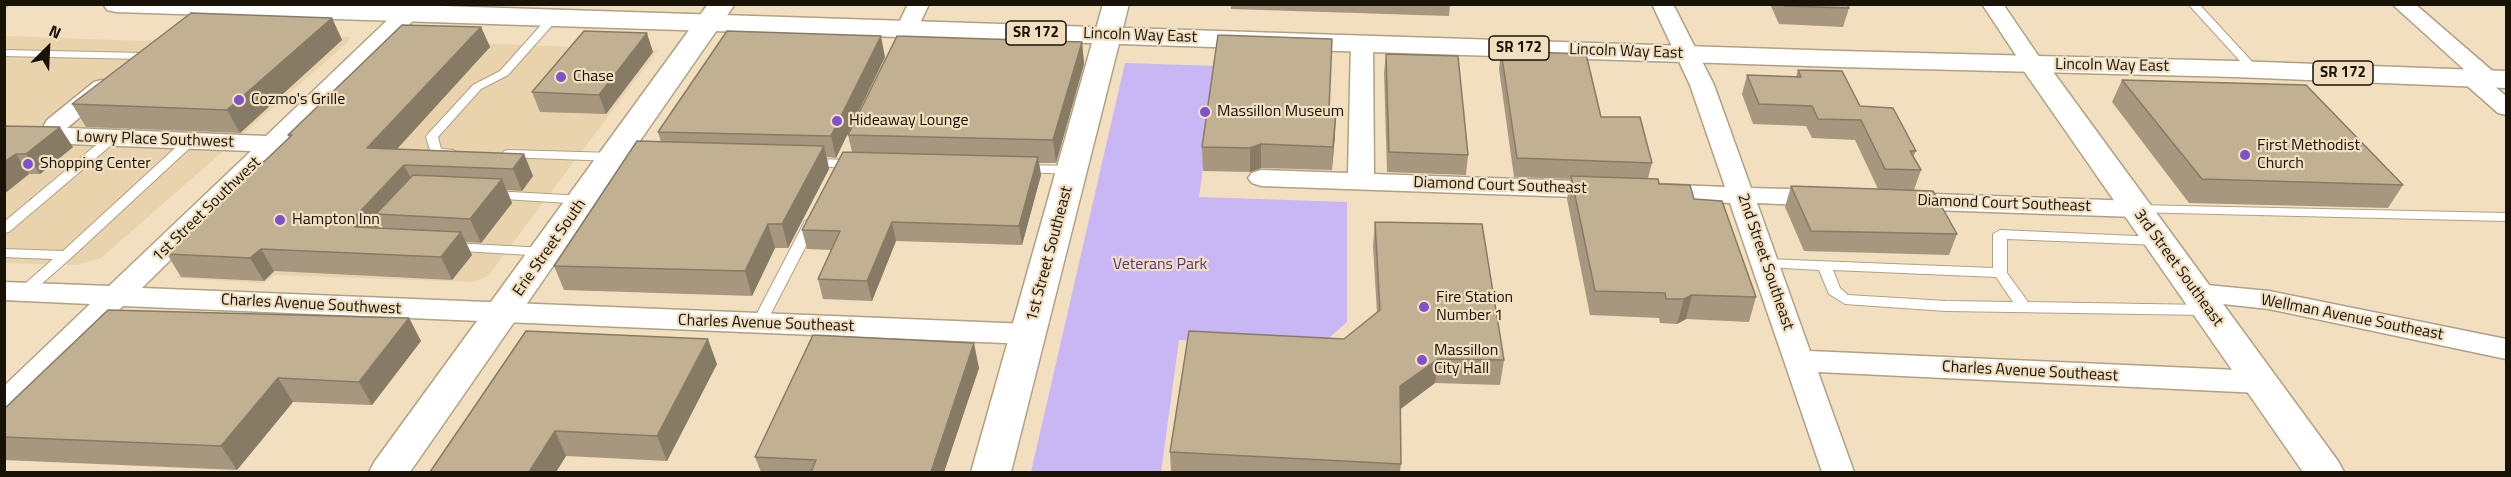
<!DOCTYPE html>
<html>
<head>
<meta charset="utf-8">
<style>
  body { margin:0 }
  #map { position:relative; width:2511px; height:477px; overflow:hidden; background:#f1dfc0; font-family:"Titillium Web",sans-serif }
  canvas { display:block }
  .frame { position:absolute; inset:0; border:6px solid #181207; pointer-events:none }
  .north { position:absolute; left:18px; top:18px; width:60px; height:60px; -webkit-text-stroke:4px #f1dfc0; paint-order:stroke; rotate:24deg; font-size:16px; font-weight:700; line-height:24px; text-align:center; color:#181207 }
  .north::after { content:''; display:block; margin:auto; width:21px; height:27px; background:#181207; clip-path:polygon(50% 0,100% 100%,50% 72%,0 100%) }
</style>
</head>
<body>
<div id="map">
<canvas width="2511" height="477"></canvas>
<div class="frame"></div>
<div class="north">N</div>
</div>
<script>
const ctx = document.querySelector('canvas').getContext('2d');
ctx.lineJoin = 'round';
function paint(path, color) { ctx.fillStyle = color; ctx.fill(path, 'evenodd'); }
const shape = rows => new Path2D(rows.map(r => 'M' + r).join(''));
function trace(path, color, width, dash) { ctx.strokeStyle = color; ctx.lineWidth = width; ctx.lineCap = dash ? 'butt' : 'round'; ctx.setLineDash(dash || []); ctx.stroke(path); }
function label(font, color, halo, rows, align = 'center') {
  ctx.font = font + ' "Titillium Web",sans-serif'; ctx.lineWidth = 4.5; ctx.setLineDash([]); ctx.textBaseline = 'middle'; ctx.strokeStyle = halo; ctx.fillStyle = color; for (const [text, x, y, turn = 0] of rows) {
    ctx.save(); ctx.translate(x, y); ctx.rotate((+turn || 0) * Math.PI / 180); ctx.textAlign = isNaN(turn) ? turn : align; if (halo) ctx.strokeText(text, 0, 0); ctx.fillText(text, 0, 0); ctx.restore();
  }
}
const built = shape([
  [201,33,349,37,348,42,101,258,77,265,5,263,5,36,142,41],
  [412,41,658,50,488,276,473,282,275,275,264,283,176,278]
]);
const green = shape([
  [1125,63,1217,66,1199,197,1347,202,1347,322,1321,345,1179,340,1161,472,1031,472]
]);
const lane = shape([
  [4,4,10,4,4,8,4,4],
  [2188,4,2199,4,2257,67,2257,71,2249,71,2188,4],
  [553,15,557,16,557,20,508,75,481,89,438,137,441,149,454,150,456,153,454,156,432,156,426,137,428,134,473,85,500,71,549,16,553,15],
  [4,50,143,53,149,56,143,59,4,56,4,50],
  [112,134,118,138,116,141,9,232,4,233,4,222,108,135,112,134],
  [190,137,196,141,194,144,71,258,29,295,19,295,17,292,19,289,53,259,4,257,4,249,63,251,186,138,190,137],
  [508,150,615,153,621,157,615,161,504,157,502,154,504,151,508,150],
  [811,159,855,160,861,164,855,168,807,166,805,163,807,160,811,159],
  [1024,165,1073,166,1079,170,1073,174,1020,172,1018,169,1024,165],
  [493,191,584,196,591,200,584,204,488,198,487,195,493,191],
  [2137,205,2506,213,2506,221,2132,212,2130,209,2137,205],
  [812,217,819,221,766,323,759,328,754,326,752,323,805,221,812,217],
  [2000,230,2159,237,2166,241,2159,245,2007,239,2007,273,2028,302,2206,305,2213,310,2206,315,1946,311,1845,304,1829,294,1819,270,1766,267,1759,263,1766,259,1993,268,1993,234,2000,230],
  [1833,270,1996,277,2013,302,1946,301,1848,295,1840,288,1833,270],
  [451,243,546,248,553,252,546,256,446,250,444,247,451,243]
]);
const street = shape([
  [908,4,929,4,915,34,907,36,899,34,896,29,908,4],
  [1652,4,1673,4,1714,85,1751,188,1823,190,1832,192,1836,198,1832,204,1823,206,1757,203,1810,351,2260,371,2271,374,2275,382,2271,390,2260,393,1818,372,1854,472,1822,472,1730,203,1655,200,1646,198,1642,192,1646,186,1655,184,1725,187,1690,85,1652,4],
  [1982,4,2003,4,2044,64,2041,69,2033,71,2025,69,1982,4],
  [2392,4,2415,4,2496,74,2500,79,2493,85,2506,96,2506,115,2498,113,2465,84,2461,79,2468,73,2392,4],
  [408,7,416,8,419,13,416,18,142,288,1029,324,1039,327,1044,334,1039,341,1029,344,123,306,15,413,4,416,4,386,90,304,4,300,4,282,109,286,251,151,70,144,44,136,41,131,47,120,94,82,102,80,110,82,114,87,110,92,67,128,266,136,400,8,408,7],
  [1362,36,1370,38,1373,43,1374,174,1604,182,1613,184,1617,190,1613,196,1604,198,1261,186,1252,183,1248,178,1252,173,1261,170,1348,173,1351,43,1354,38,1362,36],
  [1904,193,2136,201,2145,203,2149,209,2145,215,2136,217,1904,209,1895,207,1891,201,1895,195,1904,193],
  [2196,284,2269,291,2506,339,2506,359,2269,309,2186,300,2182,293,2186,286,2196,284]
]);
const secondary = shape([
  [708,4,735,4,410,472,369,472,375,461,708,4],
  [1103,4,1129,4,1011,472,971,472,1103,4],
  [2033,56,2043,58,2338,461,2344,472,2303,472,2019,64,2023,58,2033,56]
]);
const primary = shape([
  [103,4,380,4,1840,51,2235,61,2506,71,2506,88,2235,77,1840,67,116,12,107,10,103,4]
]);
const wall = shape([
  [1231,4,1450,4,1449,16,1231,9],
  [1770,4,1847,4,1849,8,1843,27,1779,24],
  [332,18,342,40,240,133,86,127,72,104],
  [481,27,490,47,396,149,524,154,533,176,522,191,507,190,512,203,481,243,466,242,472,255,452,280,274,271,264,281,181,277,167,254,289,138,288,135],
  [381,224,383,228,377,228],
  [1082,42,1084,64,1056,163,1039,163,1041,175,1022,245,896,241,872,301,823,299,818,279,832,250,807,249,802,230,852,152,848,135],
  [1501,51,1601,117,1652,163,1648,178,1694,199,1756,297,1749,322,1686,319,1677,324,1660,323,1659,318,1590,315,1567,199,1571,179,1514,177,1499,69],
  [653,52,606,114,540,112,532,92],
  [1386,54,1468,155,1466,175,1387,172,1384,73],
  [885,57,836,158,827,157,829,169,788,248,775,248,752,296,564,290,554,266,661,142,658,132],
  [1798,70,1860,106,1916,151,1913,157,1921,170,1914,190,1957,234,1949,255,1804,251,1785,207,1791,186,1878,189,1855,140,1812,138,1806,126,1753,124,1742,94,1747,75,1796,77],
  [2122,80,2403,185,2388,208,2189,203,2112,102],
  [1329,110,1335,134,1332,170,1261,168,1250,172,1203,171,1202,147],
  [4,126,73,147,40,174,29,174,4,194],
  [1375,222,1504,360,1500,385,1435,383,1400,409,1401,464,1400,472,1171,472,1170,452,1344,339,1377,313,1373,246],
  [409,318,421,341,372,405,293,402,237,470,4,460,4,409],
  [717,364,667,461,566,456,556,472,430,472],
  [979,368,944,472,761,472,755,457]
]);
const shadedWall = shape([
  [332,18,342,40,240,133,227,110],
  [481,27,490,47,378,170,367,148],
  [647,33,653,52,606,114,599,95],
  [881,36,885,57,836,158,831,136],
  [1082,42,1084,64,1056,163,1053,140],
  [1336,111,1335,134,1332,170,1333,147],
  [60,127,73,147,40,174,26,154],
  [1261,144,1261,168,1250,172,1250,148],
  [824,146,829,169,788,248,782,224],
  [16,154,29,174,4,194,4,162],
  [524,154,533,176,522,191,513,169],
  [1038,157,1041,175,1022,245,1019,226],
  [404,165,415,187,376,214,381,224,363,243,352,220],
  [502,179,512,203,481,243,470,219],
  [892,222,896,241,872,301,867,281],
  [768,224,775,248,752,296,745,271],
  [461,232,472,255,452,280,441,257],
  [261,249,274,271,264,281,250,258],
  [1692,295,1686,319,1677,324,1684,299],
  [409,318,421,341,372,405,359,382],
  [708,339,717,364,667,461,657,436],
  [974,343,979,368,944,472,931,472],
  [1438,359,1435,383,1398,411,1400,386],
  [278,378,293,402,237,470,221,446],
  [555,431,566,456,556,472,529,472]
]);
const building = shape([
  [1783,4,1847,4,1849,8,1784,6,1783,4],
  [191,13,332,18,227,110,72,104,191,13],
  [402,25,481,27,367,148,524,154,513,169,404,165,352,220,355,227,461,232,441,257,261,249,250,258,167,254,292,135,288,135,402,25],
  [584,31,647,33,599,95,532,92,584,31],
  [727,31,881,36,831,136,658,132,727,31],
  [1218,35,1332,39,1329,110,1336,111,1333,147,1261,144,1250,148,1202,147,1218,35],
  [897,36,1082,42,1053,140,848,135,897,36],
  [1501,51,1586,54,1601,117,1640,117,1652,163,1517,158,1501,51],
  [1386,54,1458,56,1468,155,1389,152,1386,54],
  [1798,70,1842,71,1860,106,1893,108,1916,151,1910,151,1921,170,1885,169,1861,120,1818,119,1812,106,1759,104,1747,75,1801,77,1798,70],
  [2122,80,2306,85,2403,185,2202,179,2122,80],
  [4,126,60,127,26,154,16,154,4,162,4,126],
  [637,141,824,146,782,224,768,224,745,271,554,266,637,141],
  [843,152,1038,157,1019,226,892,222,867,281,818,279,840,231,802,230,843,152],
  [413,175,502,179,470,219,376,214,413,175],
  [1571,176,1658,179,1659,184,1690,185,1694,199,1722,201,1756,297,1692,295,1684,299,1666,299,1665,293,1595,291,1571,176],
  [1791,186,1933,191,1957,234,1811,231,1791,186],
  [1375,222,1482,224,1504,360,1438,359,1400,386,1401,464,1170,452,1189,331,1344,339,1380,310,1375,222],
  [108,310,409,318,359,382,278,378,221,446,4,437,4,409,108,310],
  [526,331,708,339,657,436,555,431,529,472,430,472,526,331],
  [813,335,974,343,931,472,811,472,816,460,755,457,813,335]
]);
const markers = [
  [561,77,6,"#8051ca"],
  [239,100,6,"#8051ca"],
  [1205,112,6,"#8051ca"],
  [837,121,6,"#8051ca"],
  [2245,155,6,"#8051ca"],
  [28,164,6,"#8051ca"],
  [280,220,6,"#8051ca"],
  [1424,307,6,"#8051ca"],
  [1422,360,6,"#8051ca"]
];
const shields = [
  [1036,33,60],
  [1519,48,60],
  [2343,73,60]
];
const shieldNames = [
  ["SR 172",1036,33],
  ["SR 172",1519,48],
  ["SR 172",2343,73]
];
const streetNames = [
  ["Lincoln Way East",1140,36,2],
  ["Lincoln Way East",1626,52,2],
  ["Lincoln Way East",2112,66,1],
  ["Lowry Place Southwest",155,140,2],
  ["Diamond Court Southeast",1500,186,2],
  ["Diamond Court Southeast",2004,204,2],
  ["1st Street Southwest",207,210,-44],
  ["Erie Street South",550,248,-55],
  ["1st Street Southeast",1050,254,-75],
  ["2nd Street Southeast",1765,262,71],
  ["3rd Street Southeast",2178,268,54],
  ["Charles Avenue Southwest",311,305,3],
  ["Wellman Avenue Southeast",2352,318,11],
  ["Charles Avenue Southeast",766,324,2],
  ["Charles Avenue Southeast",2030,372,3]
];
const poiNames = [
  ["Chase",573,77],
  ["Cozmo's Grille",251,100],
  ["Massillon Museum",1217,112],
  ["Hideaway Lounge",849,121],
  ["First Methodist",2257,146],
  ["Church",2257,164],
  ["Shopping Center",40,164],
  ["Hampton Inn",292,220],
  ["Fire Station",1436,298],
  ["Number 1",1436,316],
  ["Massillon",1434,351],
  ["City Hall",1434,369]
];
const parkNames = [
  ["Veterans Park",1160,265]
];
paint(built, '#e8d3ad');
paint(green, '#c9b6f4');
trace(lane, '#b1a082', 2);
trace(street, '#b1a082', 3);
trace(secondary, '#b1a082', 3);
trace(primary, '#b1a082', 3);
paint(lane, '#fff');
paint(street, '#fff');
paint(secondary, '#fff');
paint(primary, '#fff');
paint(wall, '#a6977e');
paint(shadedWall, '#877b66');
paint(building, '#c1b092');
trace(building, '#877b66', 1.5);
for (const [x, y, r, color] of markers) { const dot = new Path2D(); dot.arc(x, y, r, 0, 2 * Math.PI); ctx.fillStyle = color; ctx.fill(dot); trace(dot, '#f1dfc0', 2); }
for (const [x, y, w] of shields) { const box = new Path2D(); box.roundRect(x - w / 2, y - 12, w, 24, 4.5); ctx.fillStyle = '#f1dfc0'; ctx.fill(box); trace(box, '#181207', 1.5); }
label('bold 15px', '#181207', null, shieldNames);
label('16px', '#181207', '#f1dfc0', streetNames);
label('16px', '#181207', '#f1dfc0', poiNames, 'left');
label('16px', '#56358b', '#f1dfc0', parkNames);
</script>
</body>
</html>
